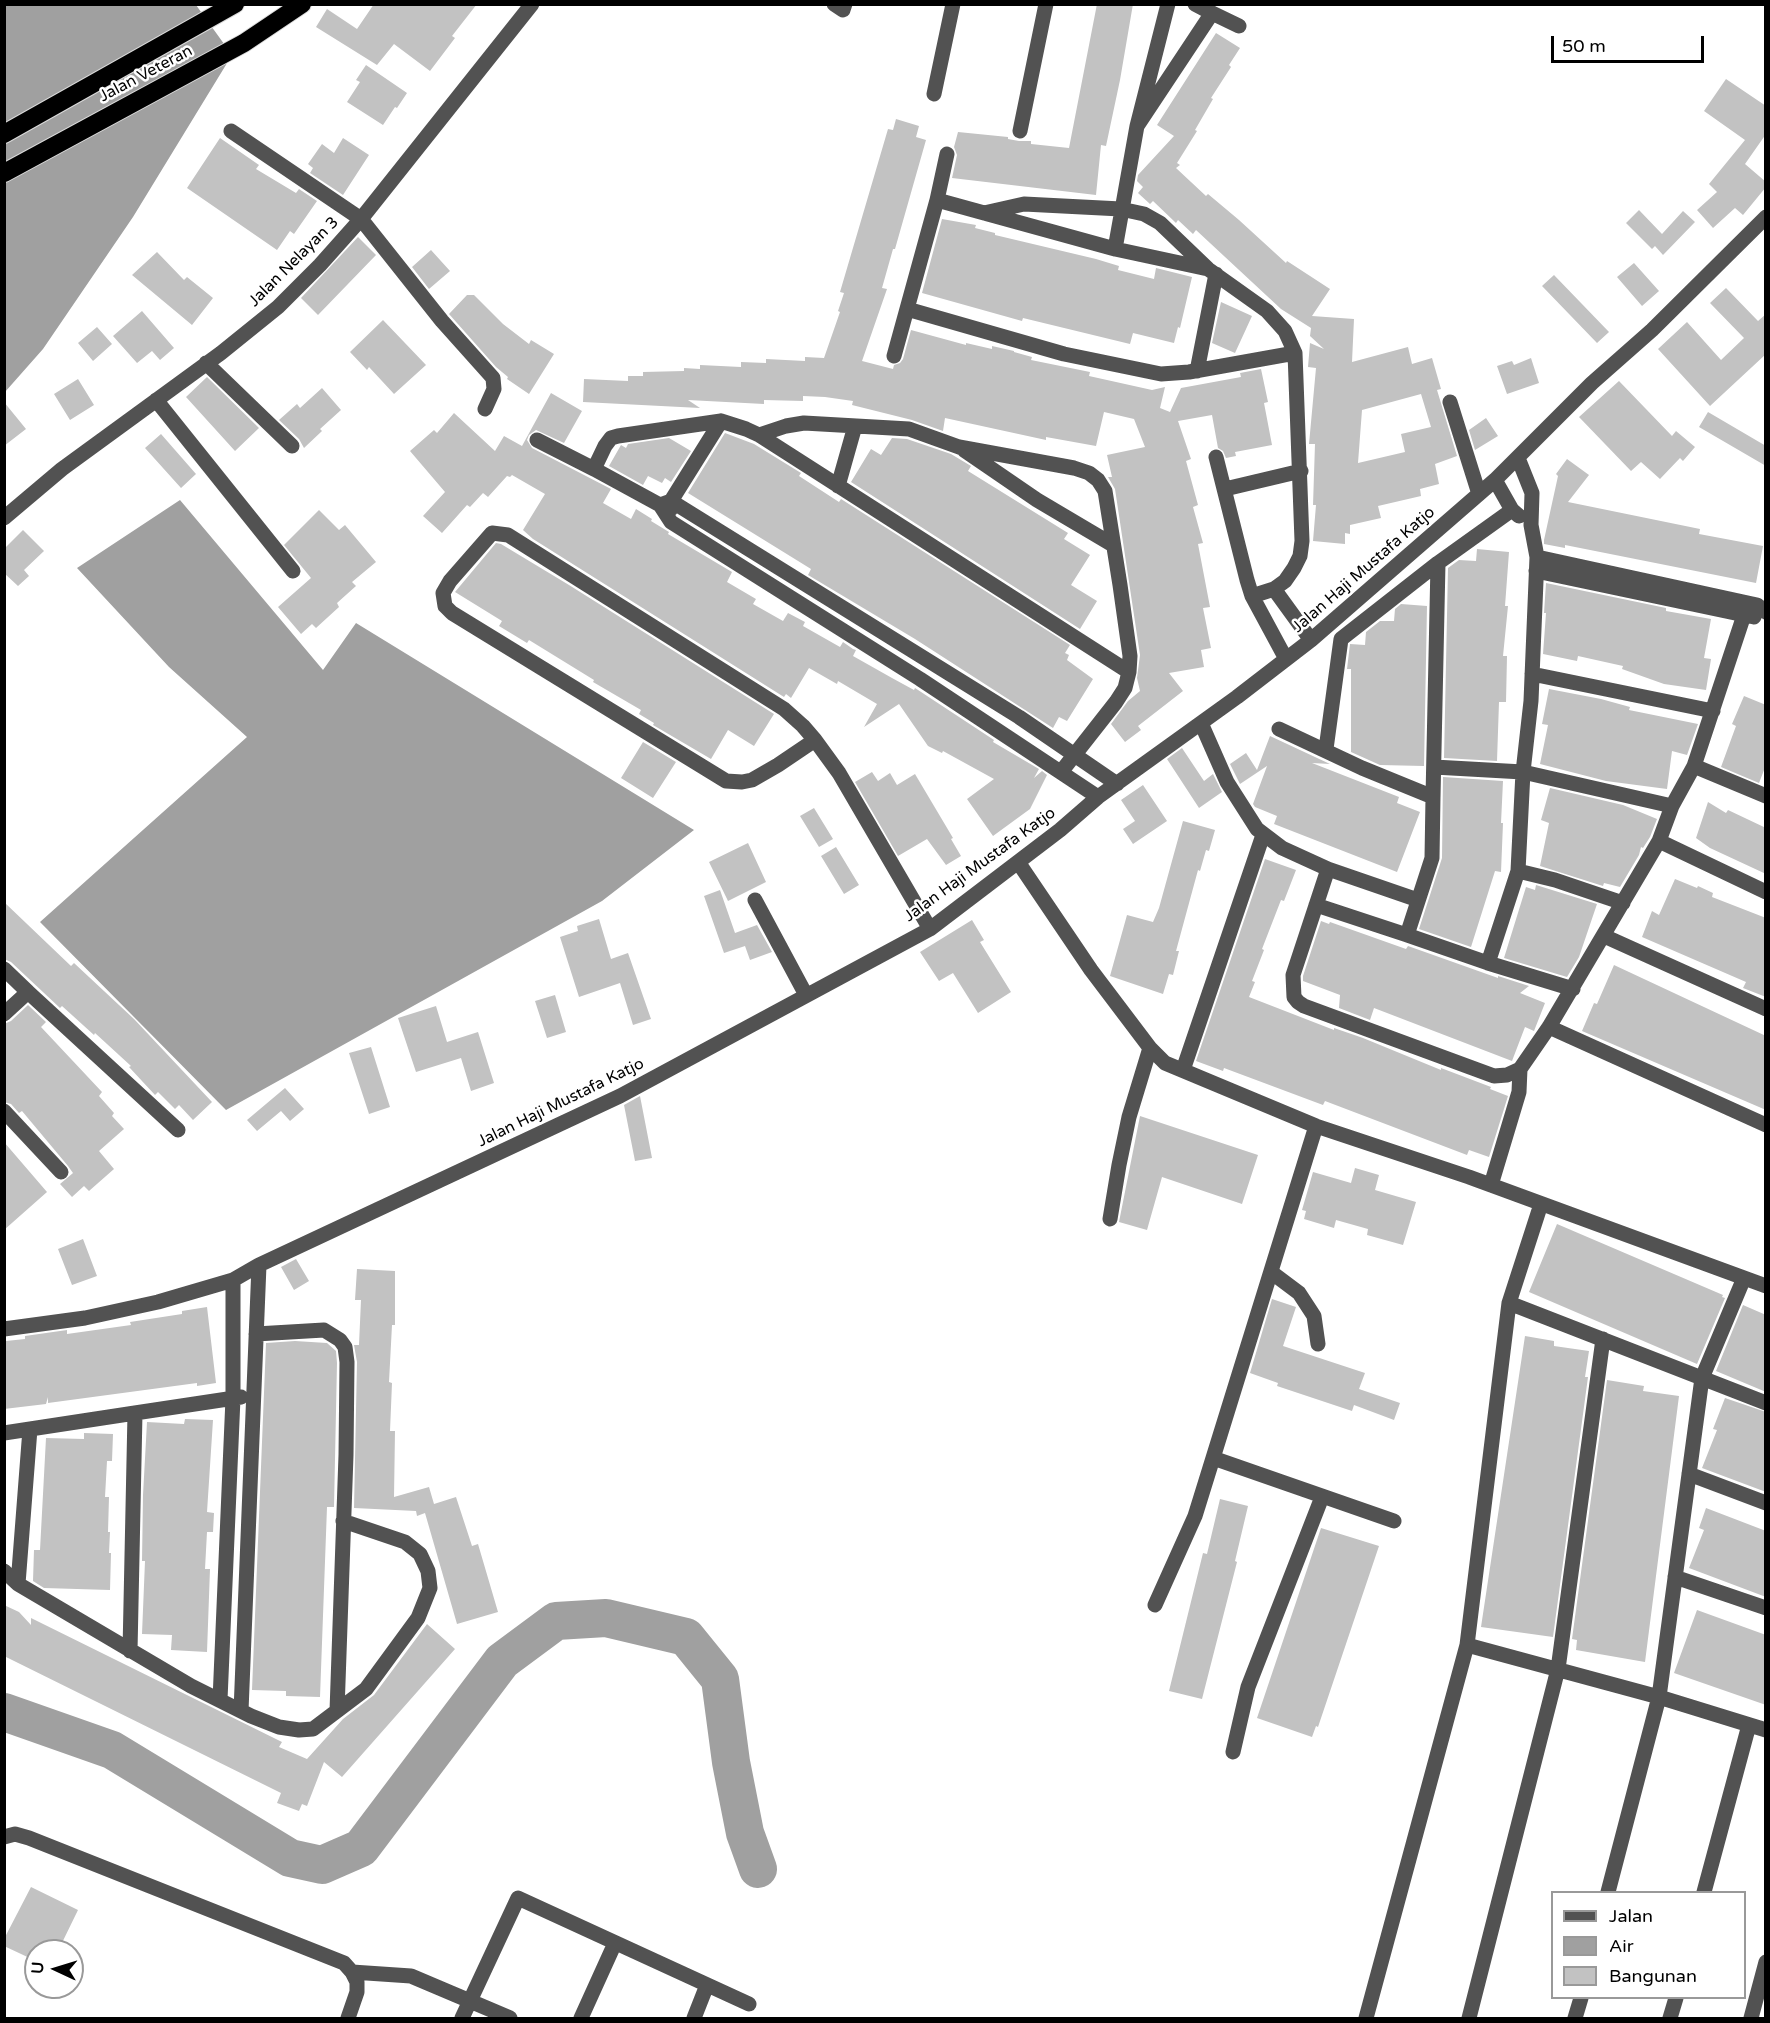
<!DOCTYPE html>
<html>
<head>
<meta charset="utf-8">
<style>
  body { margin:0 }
  #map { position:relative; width:1770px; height:2023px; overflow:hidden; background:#fff; font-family:"Varela Round",sans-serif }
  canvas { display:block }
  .frame { position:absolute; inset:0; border:6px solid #000; pointer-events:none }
  .legend { position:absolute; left:1551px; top:1891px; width:195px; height:108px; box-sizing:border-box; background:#fff; border:2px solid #999; margin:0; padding:8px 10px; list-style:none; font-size:18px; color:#000 }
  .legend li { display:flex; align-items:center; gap:12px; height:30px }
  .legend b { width:30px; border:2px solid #999 }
  .north { position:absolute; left:24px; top:1939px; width:60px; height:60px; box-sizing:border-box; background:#fff; border:2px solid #999; border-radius:50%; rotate:274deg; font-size:16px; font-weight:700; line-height:24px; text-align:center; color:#000 }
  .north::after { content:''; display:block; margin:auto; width:21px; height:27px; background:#000; clip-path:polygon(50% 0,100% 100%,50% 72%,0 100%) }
  .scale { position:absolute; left:1551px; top:36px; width:153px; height:27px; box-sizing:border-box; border:3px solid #000; border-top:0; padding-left:8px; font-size:18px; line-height:21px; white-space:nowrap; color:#000; -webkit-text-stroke:4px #fff; paint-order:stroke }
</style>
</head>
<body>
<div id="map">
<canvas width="1770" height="2023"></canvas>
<div class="frame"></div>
<ul class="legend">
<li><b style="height:8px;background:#525252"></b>Jalan</li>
<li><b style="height:16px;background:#a0a0a0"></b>Air</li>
<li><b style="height:16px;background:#c2c2c2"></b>Bangunan</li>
</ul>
<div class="north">U</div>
<div class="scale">50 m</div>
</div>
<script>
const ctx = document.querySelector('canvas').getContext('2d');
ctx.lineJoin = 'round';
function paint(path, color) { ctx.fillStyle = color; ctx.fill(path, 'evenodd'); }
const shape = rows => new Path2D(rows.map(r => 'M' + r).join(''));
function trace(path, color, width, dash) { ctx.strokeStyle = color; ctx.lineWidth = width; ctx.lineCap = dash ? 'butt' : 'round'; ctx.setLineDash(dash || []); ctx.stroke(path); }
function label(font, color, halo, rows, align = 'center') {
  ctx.font = font + ' "Varela Round",sans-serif'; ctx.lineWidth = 5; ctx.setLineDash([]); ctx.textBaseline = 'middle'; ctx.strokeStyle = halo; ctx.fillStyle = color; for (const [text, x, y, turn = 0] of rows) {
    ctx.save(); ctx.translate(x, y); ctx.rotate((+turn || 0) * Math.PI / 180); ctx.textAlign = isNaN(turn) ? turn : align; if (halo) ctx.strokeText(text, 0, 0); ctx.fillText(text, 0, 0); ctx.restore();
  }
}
const water = shape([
  [5,5,196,5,232,55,133,217,43,349,5,392],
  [180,500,323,670,356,623,694,830,602,901,226,1110,40,922,247,737,169,667,77,568]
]);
const river = shape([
  [4,1712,112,1750,290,1858,322,1865,361,1848,502,1661,556,1621,606,1618,686,1637,720,1679,731,1762,745,1833,758,1869]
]);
const building = shape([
  [374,4,477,4,452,36,455,38,430,71,394,44,377,65,316,27,327,9,357,29],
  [1097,4,1133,4,1120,80,1106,146,1101,145,1096,195,952,178,957,155,954,147,958,132,1008,137,1008,139,1019,141,1031,141,1031,144,1069,148],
  [1216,33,1240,48,1229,65,1231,67,1211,98,1213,99,1195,130,1197,131,1177,163,1180,165,1176,168,1206,196,1208,194,1239,220,1286,263,1287,261,1330,289,1312,316,1354,319,1352,362,1408,347,1412,364,1432,358,1441,389,1437,390,1457,456,1435,464,1439,484,1420,489,1421,496,1378,506,1381,518,1350,525,1350,534,1345,533,1345,544,1313,541,1316,505,1313,505,1315,444,1309,444,1316,368,1308,367,1310,343,1324,349,1310,336,1311,328,1281,309,1196,230,1193,234,1178,220,1176,223,1153,201,1150,204,1138,193,1143,187,1137,181,1138,175,1174,136,1157,125],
  [1421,394,1431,427,1401,434,1405,452,1358,463,1362,410],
  [366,65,407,93,397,108,395,107,383,125,347,102,360,82,356,80],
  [1726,79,1766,106,1766,134,1745,164,1766,182,1766,187,1743,215,1735,208,1713,228,1697,210,1717,192,1709,184,1745,140,1704,111],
  [896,119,919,126,916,137,926,140,895,249,893,249,882,288,887,289,862,361,893,369,894,365,900,363,903,359,911,330,966,345,966,343,992,349,992,346,1014,351,1014,352,1032,357,1031,360,1090,372,1089,376,1152,390,1165,387,1160,408,1170,412,1181,388,1241,377,1240,373,1261,369,1268,402,1264,403,1272,445,1235,452,1236,456,1226,458,1223,451,1218,448,1212,415,1178,421,1191,459,1186,461,1198,505,1193,507,1203,543,1198,544,1210,607,1203,608,1211,648,1201,650,1204,667,1169,673,1183,691,1138,726,1141,730,1125,742,1111,724,1128,701,1140,691,1137,678,1140,655,1115,489,1108,477,1112,477,1107,455,1145,447,1134,419,1104,412,1096,446,1046,437,1046,440,945,418,943,431,912,420,852,405,853,401,825,397,803,396,803,401,764,400,764,404,688,400,700,408,583,402,584,379,628,381,628,376,643,376,643,372,684,371,684,368,700,369,700,365,741,367,741,362,766,363,766,359,805,361,805,357,824,358,840,312,838,311,844,293,840,292,888,129,893,130],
  [220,138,259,165,256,169,296,193,299,189,317,201,294,234,290,231,277,250,187,188],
  [343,138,369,155,343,195,310,173,313,168,308,164,322,144,334,153],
  [1639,210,1662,234,1683,211,1695,222,1663,255,1655,246,1652,249,1626,223],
  [942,219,976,225,975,228,995,233,995,235,1096,259,1119,266,1118,270,1154,279,1156,268,1192,277,1180,328,1178,327,1174,343,1133,333,1130,344,1023,318,1022,321,922,293],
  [358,237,376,255,318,315,301,298],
  [431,250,450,271,429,289,412,267],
  [157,252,184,280,187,277,213,298,192,325,132,275],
  [1634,263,1659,291,1642,306,1617,277],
  [1554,275,1609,332,1597,343,1542,286],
  [1726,288,1758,321,1766,314,1766,354,1710,406,1658,349,1687,322,1721,360,1744,338,1710,303],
  [467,295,474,295,503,324,529,344,531,340,554,354,529,394,507,379,508,377,496,367,449,314],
  [1221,302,1252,316,1235,353,1212,343],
  [142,311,174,348,160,360,152,351,137,363,113,336],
  [383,320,426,365,394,394,369,367,367,370,350,352],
  [97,327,112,344,93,361,78,343],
  [1531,358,1539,383,1507,394,1497,366,1512,361,1514,365],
  [207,377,259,428,235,451,186,397],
  [78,379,94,405,70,420,54,394],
  [1619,381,1672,436,1676,431,1695,447,1683,461,1680,458,1660,479,1641,462,1631,471,1579,417],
  [322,388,341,410,320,429,322,431,304,448,299,439,279,420,297,404,300,408],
  [551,393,582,411,564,443,536,430,529,435,527,440,532,448,611,489,603,503,631,519,636,509,652,519,651,521,669,532,668,534,732,572,727,582,756,599,753,604,783,621,788,613,805,622,803,626,840,647,843,642,853,649,856,650,853,656,892,678,914,690,915,688,994,740,993,742,1039,769,1034,778,1042,771,1047,775,1030,809,993,836,967,799,994,779,943,751,942,753,928,746,899,704,864,727,877,704,838,681,837,684,809,668,791,698,786,694,784,697,533,539,523,530,545,494,512,475,510,477,507,476,488,497,483,493,470,507,467,505,442,533,423,516,445,492,410,451,434,430,437,433,454,413,495,451,504,436,522,446],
  [4,402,26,429,4,446],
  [1708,412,1766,446,1766,466,1699,427],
  [1486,418,1498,436,1475,450,1469,430],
  [725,433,754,444,801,473,799,476,839,502,841,499,1070,645,1065,653,1069,655,1067,660,1093,679,1067,721,1059,717,1053,728,915,639,808,575,811,569,688,493],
  [161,434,196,474,181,488,145,448],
  [669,438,691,451,671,482,665,478,662,483,648,476,643,485,609,466,621,445,626,448,628,444],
  [892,438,907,439,951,454,971,466,968,471,1068,533,1064,539,1090,555,1071,585,1097,601,1080,629,851,482,871,449,881,455],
  [1567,459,1589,475,1568,502,1700,529,1699,534,1763,546,1756,583,1565,545,1565,548,1544,544,1544,540,1558,476,1556,474],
  [319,510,339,530,345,525,376,562,352,582,356,586,337,603,339,607,316,628,312,624,301,634,278,607,311,578,284,545],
  [23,530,44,551,24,570,29,576,18,586,4,573,4,549],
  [496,543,501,544,569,585,774,714,754,746,728,730,711,759,653,725,654,723,639,714,641,710,593,682,594,680,529,640,527,643,499,626,502,621,455,592],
  [1477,549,1509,552,1505,606,1508,606,1503,656,1507,656,1506,702,1499,702,1497,761,1444,758,1448,568,1459,560,1476,561],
  [1546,583,1666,608,1666,611,1711,619,1704,658,1711,659,1706,690,1664,684,1622,669,1623,666,1578,656,1577,661,1543,654,1546,613,1544,613],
  [1401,604,1427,606,1424,766,1380,765,1351,752,1351,669,1347,669,1350,644,1365,645,1366,632,1380,621,1394,621,1395,609],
  [1549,689,1601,699,1630,707,1629,710,1698,724,1687,755,1672,751,1667,789,1606,781,1540,764,1548,725,1542,724],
  [1744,696,1766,705,1766,765,1759,783,1721,767,1736,726,1732,724],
  [1270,736,1330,764,1312,763,1399,797,1397,803,1420,812,1397,872,1274,824,1277,816,1255,807,1253,804,1267,766,1240,784,1230,764,1246,753,1257,770],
  [643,742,676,762,653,798,621,778],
  [1182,748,1204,781,1213,774,1222,792,1199,808,1167,759],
  [872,772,878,781,890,773,897,785,915,774,953,838,951,839,961,856,946,865,927,839,898,856,855,782],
  [1443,777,1503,781,1501,823,1503,823,1501,872,1495,871,1471,947,1419,929,1442,858],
  [1143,785,1167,821,1133,844,1123,829,1135,821,1121,800],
  [1550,788,1623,805,1657,819,1650,837,1643,848,1641,847,1639,855,1620,887,1604,883,1603,886,1540,866,1549,823,1541,820],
  [1708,802,1726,813,1728,810,1766,828,1766,874,1710,848,1696,838],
  [814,808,833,839,819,847,800,816],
  [1183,821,1215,830,1209,851,1206,850,1200,871,1198,870,1176,951,1179,951,1173,975,1169,974,1163,994,1110,976,1127,915,1153,922,1159,908],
  [748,843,766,882,728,901,709,862],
  [836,847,859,885,844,894,821,856],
  [1265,859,1296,870,1284,901,1281,900,1262,949,1264,950,1252,981,1255,982,1249,997,1334,1030,1334,1028,1363,1038,1441,1070,1441,1068,1491,1087,1490,1089,1508,1096,1489,1157,1469,1150,1467,1155,1325,1101,1323,1105,1224,1068,1223,1071,1196,1061],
  [1675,879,1697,888,1698,886,1713,893,1712,897,1766,918,1766,997,1743,988,1746,982,1642,937,1652,911,1659,915],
  [1536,885,1597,904,1579,957,1567,977,1504,958,1526,887,1535,890],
  [720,890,735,933,757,925,772,952,750,960,745,946,724,953,704,896],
  [4,902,71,966,74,963,134,1019,212,1102,193,1120,179,1105,175,1109,158,1092,155,1095,129,1067,131,1066,95,1033,94,1035,62,1006,60,1008,11,962,4,959],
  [599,919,611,959,628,953,651,1019,633,1025,620,983,579,997,560,937,578,931,577,926],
  [972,920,984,940,980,942,1011,992,978,1013,953,973,939,981,920,952],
  [1321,921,1329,924,1330,922,1406,949,1408,946,1498,978,1498,976,1529,986,1520,993,1545,1003,1534,1031,1525,1027,1512,1061,1374,1008,1370,1020,1339,1008,1340,995,1303,981,1303,976],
  [1614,965,1766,1036,1766,1110,1582,1031,1594,1003,1597,1004],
  [555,995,566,1032,547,1038,535,1001],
  [28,1005,46,1022,41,1027,102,1092,99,1096,114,1113,112,1116,124,1129,99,1151,114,1169,89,1191,84,1186,72,1197,60,1184,73,1173,68,1166,22,1111,19,1113,11,1104,4,1102,4,1024,11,1021],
  [436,1006,447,1042,478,1032,494,1083,471,1091,461,1058,416,1072,398,1018],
  [371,1047,390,1107,369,1114,349,1053],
  [285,1088,304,1109,290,1121,281,1111,257,1131,247,1120],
  [640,1096,652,1158,635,1161,624,1105],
  [1140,1116,1258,1155,1242,1204,1162,1177,1147,1230,1119,1222],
  [4,1142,47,1192,4,1230],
  [1355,1168,1379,1175,1375,1190,1416,1202,1403,1245,1367,1235,1368,1229,1336,1220,1334,1228,1304,1219,1306,1211,1302,1210,1313,1172,1351,1183],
  [1557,1224,1723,1295,1722,1297,1725,1298,1697,1364,1529,1292],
  [83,1239,97,1276,72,1285,58,1249],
  [296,1259,309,1281,294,1290,281,1267],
  [357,1269,395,1271,395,1325,392,1325,389,1382,392,1383,390,1431,395,1431,394,1497,429,1487,434,1504,456,1497,472,1546,478,1544,498,1612,457,1624,425,1513,417,1516,416,1511,354,1508,357,1362,354,1345,359,1345,361,1300,355,1300],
  [1272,1299,1296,1307,1283,1346,1365,1373,1359,1389,1400,1403,1394,1420,1354,1405,1352,1411,1277,1386,1278,1383,1250,1373],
  [1743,1305,1766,1315,1766,1392,1716,1371],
  [207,1307,216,1383,197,1386,197,1383,48,1403,48,1397,46,1404,4,1409,4,1343,6,1341,25,1339,25,1336,67,1330,67,1334,131,1325,130,1322,182,1314,182,1311],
  [1525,1336,1554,1341,1554,1346,1589,1351,1585,1377,1588,1377,1553,1637,1481,1627],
  [295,1341,327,1343,336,1351,337,1363,334,1507,327,1507,320,1697,286,1696,286,1691,252,1690,266,1343],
  [1607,1380,1644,1386,1643,1391,1679,1396,1645,1662,1576,1650,1577,1640,1572,1639],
  [1725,1398,1766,1412,1766,1492,1702,1468,1717,1430,1713,1429],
  [185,1419,213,1420,207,1512,214,1513,213,1532,207,1532,205,1569,210,1569,207,1652,171,1650,172,1635,142,1634,145,1561,142,1561,143,1495,147,1422,184,1424],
  [84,1433,113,1434,112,1461,107,1461,105,1497,109,1497,108,1532,110,1532,109,1553,111,1553,110,1590,44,1588,33,1581,34,1550,40,1550,46,1438,84,1439],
  [1220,1499,1248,1506,1235,1561,1237,1562,1202,1699,1169,1691,1203,1553,1207,1554],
  [1706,1508,1766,1531,1766,1597,1689,1568,1704,1530,1699,1528],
  [1321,1528,1379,1546,1318,1727,1316,1726,1312,1737,1257,1718],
  [4,1605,19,1612,31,1625,31,1618,282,1742,279,1747,307,1759,343,1719,374,1695,427,1624,455,1649,342,1777,324,1762,307,1806,302,1804,299,1811,277,1803,281,1793,4,1656],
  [1697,1610,1766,1635,1766,1705,1674,1673],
  [31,1887,78,1910,58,1951,36,1951,36,1961,4,1946,4,1939]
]);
const minor = shape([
  [834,4,843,10,845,4],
  [1168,4,1137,126,1212,13,1195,4],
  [1212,13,1239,26],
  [934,94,953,4],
  [231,131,361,219,442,321,493,378,494,389,485,409],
  [1020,131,1046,4],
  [937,200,947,154],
  [1115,249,1137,126],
  [907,309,1064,354,1161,374,1189,372,1295,353,1285,331,1267,311,1208,269,1160,223,1144,214,1121,209,1024,204,984,213],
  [894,356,937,200,1115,249,1208,269],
  [206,363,292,446],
  [1197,371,1216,274],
  [156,400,293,571],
  [1450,402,1479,494],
  [759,435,786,426,804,423,909,429,959,447,1074,468,1089,473,1098,480,1105,491,1120,585,1130,656,1129,672,1125,688,1116,702,1061,772],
  [537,440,594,469],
  [964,450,1037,500,1113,545],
  [1216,457,1247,580,1252,596,1286,659],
  [1518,458,1532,493,1531,525,1537,557,1531,701,1523,772,1518,871,1555,880,1623,903],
  [1495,480,1512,510,1519,516],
  [838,486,855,426],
  [1225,489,1301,471],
  [660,505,671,501,1019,717,1117,784],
  [671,509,671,501,721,421],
  [4,518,62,469,221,353,278,307,320,265,361,219,532,4],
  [1537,557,1757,605,1766,612],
  [1536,571,1754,617],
  [1274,589,1311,640],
  [1252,596,1274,589,1285,581,1294,568,1300,556,1302,541,1295,353],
  [1748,603,1694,766,1672,806,1659,841,1766,892],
  [1532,674,1713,711],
  [1201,723,1227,782,1257,829,1282,848,1328,869,1293,975,1294,997,1298,1002,1304,1006,1494,1076,1507,1075,1520,1069,1549,1027,1659,841],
  [1279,729,1362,768,1433,797,1438,563],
  [815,740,778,765,752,780,742,782,726,781,452,613,445,606,443,593,450,581,492,533,508,535,784,709,803,726,815,740,839,773,930,929],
  [1326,749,1341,639,1438,563,1512,510],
  [1694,766,1766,796],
  [1434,767,1523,772,1672,806],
  [1098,797,920,679,671,522,660,505,594,469,605,446,611,438,618,436,721,421,746,429,759,435,1129,672],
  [1433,797,1432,858,1407,935,1488,963,1573,989],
  [1018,862,1091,970,1150,1048,1165,1063,1316,1126,1469,1177,1766,1286],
  [1328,869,1418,900],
  [755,900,806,995],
  [1316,905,1407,935],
  [1604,936,1766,1009],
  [1488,963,1518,871],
  [4,969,28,992,4,1014],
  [28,992,178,1130],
  [1549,1027,1766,1125],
  [1183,1070,1263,835],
  [4,1111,61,1172],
  [1491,1185,1519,1092,1520,1069],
  [1110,1219,1119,1165,1129,1117,1150,1048],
  [1271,1272,1299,1293,1314,1316,1318,1344],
  [1509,1303,1766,1403],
  [4,1329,85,1318,158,1302,233,1280,259,1265,620,1096,930,929,1060,830,1098,797,1237,697,1311,640,1495,480,1592,383,1652,330,1766,217],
  [256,1334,324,1330,340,1340,345,1347,347,1362,346,1455,337,1711],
  [4,1433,135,1413],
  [1213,1458,1394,1521],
  [1689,1474,1766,1503],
  [4,1571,18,1584,191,1686,251,1716,279,1727,299,1730,313,1729,366,1689,418,1618,430,1588,428,1571,420,1554,405,1542,343,1521],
  [1675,1577,1766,1608],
  [18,1584,30,1429],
  [1155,1605,1195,1516,1316,1126],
  [1467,1645,1659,1697,1766,1730],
  [130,1651,135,1413,241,1397],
  [220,1700,233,1398,233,1280],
  [241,1711,259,1265],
  [1233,1752,1248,1687,1322,1497],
  [4,1837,15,1834,29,1838,344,1963,352,1972,357,1982,357,1992,348,2018],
  [1608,1892,1659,1697,1702,1378,1744,1278],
  [1704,1892,1749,1725],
  [352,1972,411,1976,510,2018],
  [462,2018,518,1898,749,2004],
  [581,2018,615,1943],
  [694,2018,707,1985],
  [1366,2018,1467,1645,1509,1303,1541,1204],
  [1469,2018,1558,1669,1603,1339],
  [1575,2018,1581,1998],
  [1670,2018,1676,1998],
  [1751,2018,1766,1962]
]);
const highway = shape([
  [4,134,235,4],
  [4,173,244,43,302,4]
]);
const streetNames = [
  ["Jalan Veteran",146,74,-28],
  ["Jalan Nelayan 3",294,262,-45],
  ["Jalan Haji Mustafa Katjo",1364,570,-41],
  ["Jalan Haji Mustafa Katjo",980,865,-36],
  ["Jalan Haji Mustafa Katjo",561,1103,-26]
];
paint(water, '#a0a0a0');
trace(river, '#a0a0a0', 38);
paint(building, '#c2c2c2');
trace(highway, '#dbdbdb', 20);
trace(minor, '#525252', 15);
trace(highway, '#000', 18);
label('16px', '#000', '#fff', streetNames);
</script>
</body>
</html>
